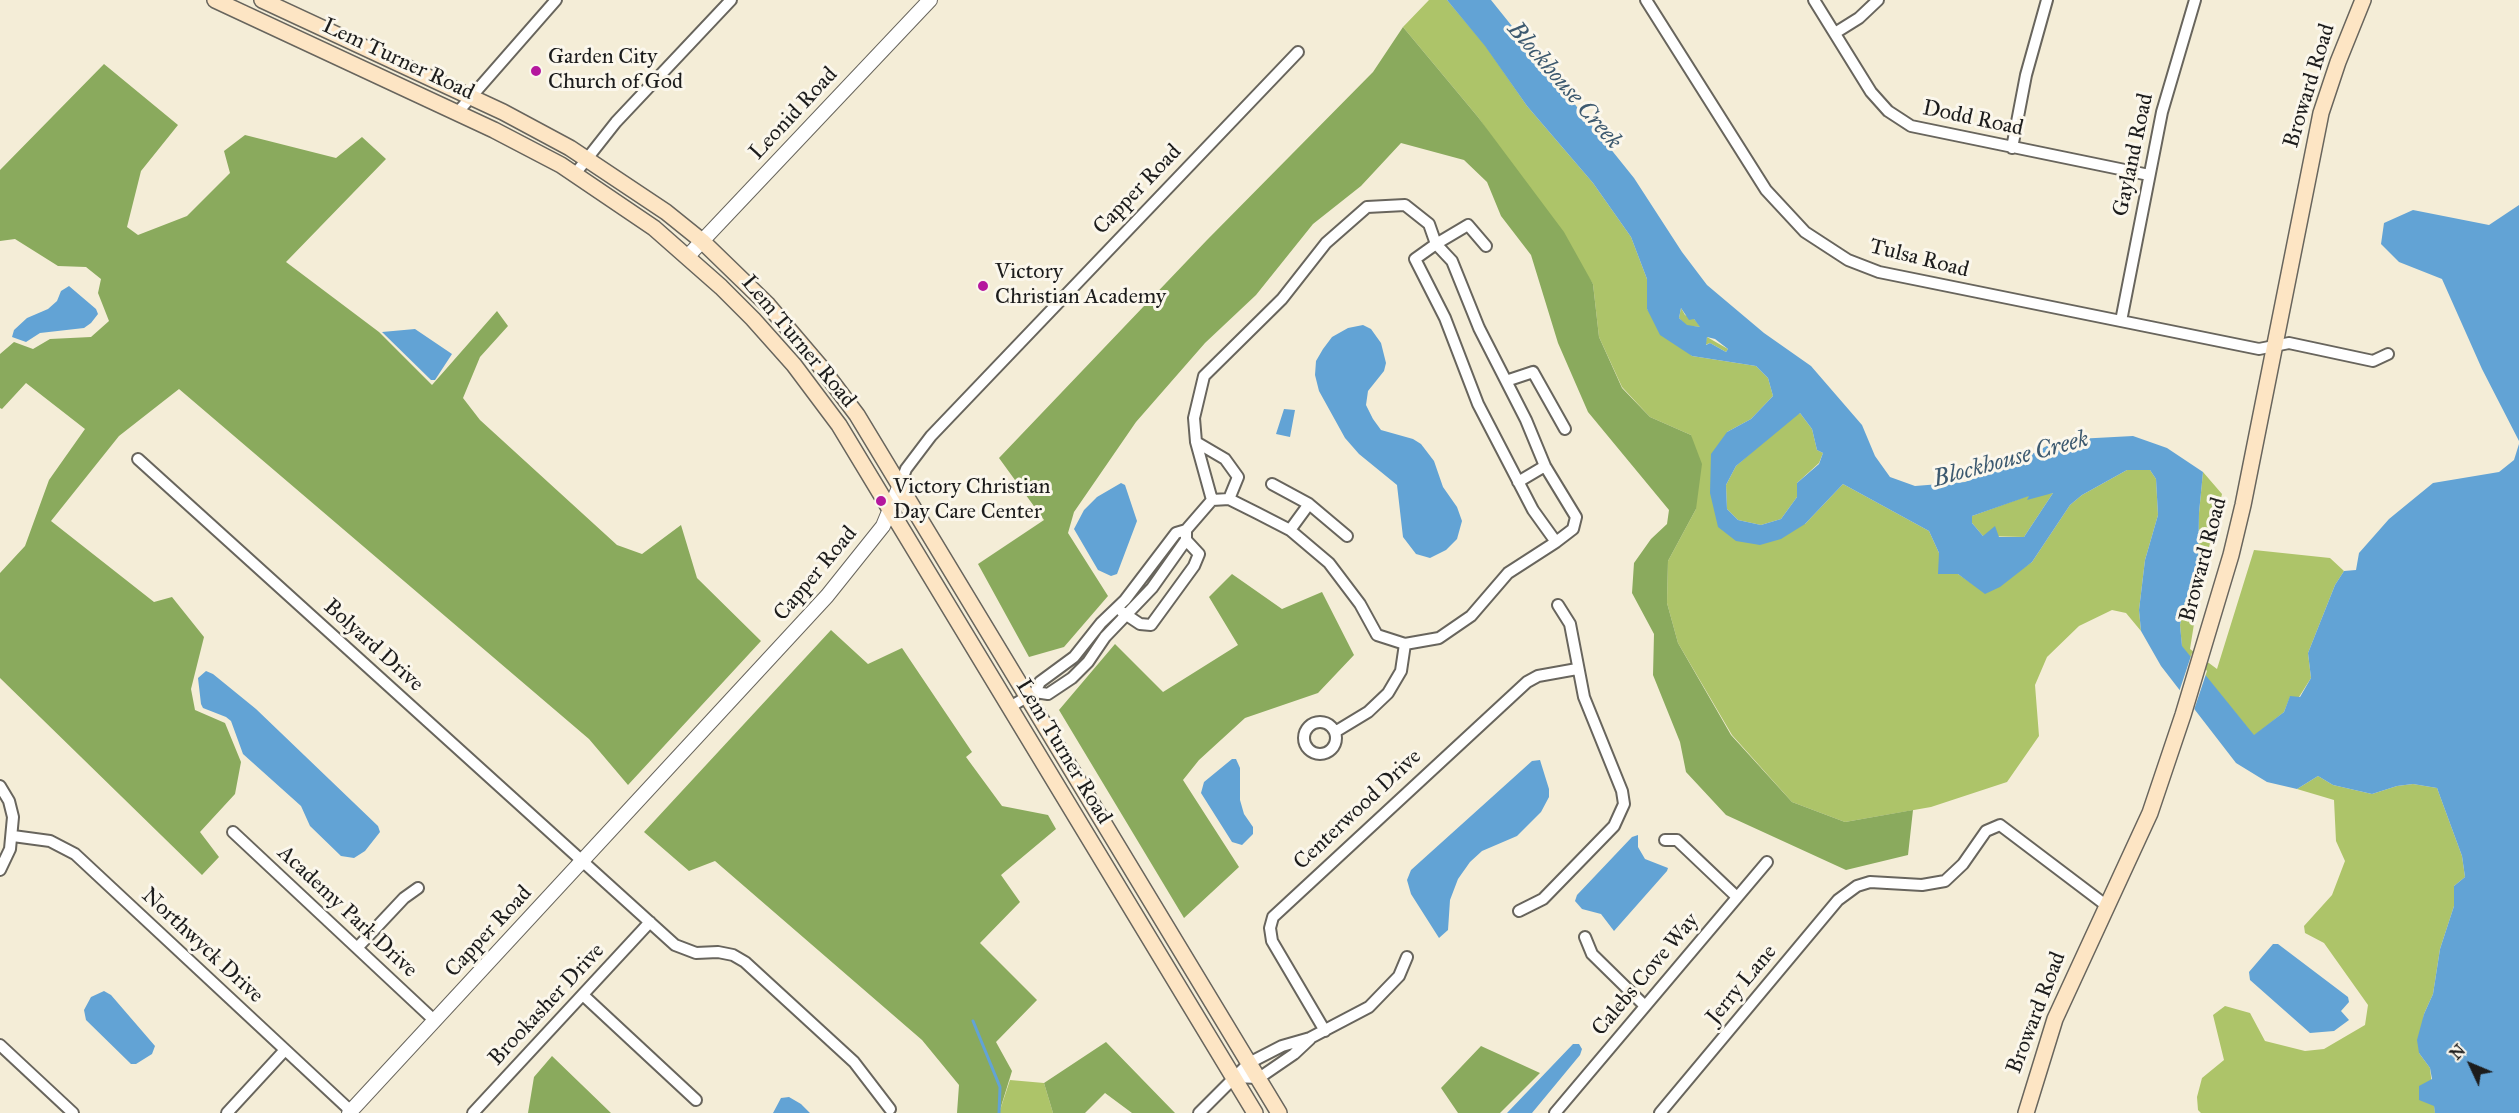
<!DOCTYPE html>
<html>
<head>
<meta charset="utf-8">
<style>
  body { margin:0 }
  #map { position:relative; width:2519px; height:1113px; overflow:hidden; background:#f4edd7; font-family:"IM FELL Great Primer",serif }
  canvas { display:block }
  .north { position:absolute; left:2441px; top:1035px; width:60px; height:60px; -webkit-text-stroke:4px #fbf7ec; paint-order:stroke; rotate:314deg; font-size:16px; font-weight:700; line-height:24px; text-align:center; color:#1c1c1c }
  .north::after { content:''; display:block; margin:auto; width:21px; height:27px; background:#1c1c1c; clip-path:polygon(50% 0,100% 100%,50% 72%,0 100%) }
</style>
</head>
<body>
<div id="map">
<canvas width="2519" height="1113"></canvas>
<div class="north">N</div>
</div>
<script>
const ctx = document.querySelector('canvas').getContext('2d');
ctx.lineJoin = 'round';
function paint(path, color) { ctx.fillStyle = color; ctx.fill(path, 'evenodd'); }
const shape = rows => new Path2D(rows.map(r => 'M' + r).join(''));
function trace(path, color, width, dash) { ctx.strokeStyle = color; ctx.lineWidth = width; ctx.lineCap = dash ? 'butt' : 'round'; ctx.setLineDash(dash || []); ctx.stroke(path); }
function label(font, color, halo, rows, align = 'center') {
  ctx.font = font + ' "IM FELL Great Primer",serif'; ctx.lineWidth = 6; ctx.setLineDash([]); ctx.textBaseline = 'middle'; ctx.strokeStyle = halo; ctx.fillStyle = color; for (const [text, x, y, turn = 0] of rows) {
    ctx.save(); ctx.translate(x, y); ctx.rotate((+turn || 0) * Math.PI / 180); ctx.textAlign = isNaN(turn) ? turn : align; if (halo) ctx.strokeText(text, 0, 0); ctx.fillText(text, 0, 0); ctx.restore();
  }
}
const green = shape([
  [1429,0,1447,0,1485,45,1527,106,1593,183,1631,237,1647,279,1647,309,1692,356,1756,366,1768,378,1773,396,1751,419,1727,432,1718,527,1805,524,1843,484,1929,531,1939,553,1958,574,1986,593,2032,562,2070,505,2082,495,2127,470,2150,470,2156,479,2158,515,2145,560,2139,610,2141,631,2126,613,2112,610,2079,626,2047,657,2035,685,2039,736,2007,782,1931,807,1845,822,1792,802,1732,735,1678,643,1667,603,1668,561,1696,509,1691,435,1650,417,1622,387,1599,337,1593,284,1478,117,1403,27],
  [1681,308,1685,315,1694,319,1701,327,1687,326,1679,318],
  [1707,337,1728,349,1726,352,1710,343,1705,345],
  [1800,413,1812,429,1817,450,1823,453,1819,463,1797,483,1797,497,1781,519,1761,525,1738,520,1727,509,1726,485,1736,466,1794,415],
  [2203,472,2222,494,2201,580,2190,649,2217,669,2254,550,2330,558,2344,571,2335,585,2308,653,2311,678,2299,697,2290,697,2284,712,2254,736,2182,647,2180,625,2185,602,2198,576,2199,513],
  [2053,493,2024,537,1983,536,1972,523,1972,516,2030,495],
  [2318,776,2333,785,2372,794,2397,786,2413,784,2437,788,2462,856,2465,877,2454,886,2454,906,2440,949,2433,994,2424,1014,2419,1053,2430,1068,2435,1113,2201,1113,2198,1110,2197,1097,2202,1078,2224,1060,2213,1015,2225,1006,2250,1013,2265,1041,2305,1051,2324,1049,2365,1025,2368,1005,2324,943,2305,933,2304,926,2332,895,2345,861,2336,841,2334,800,2297,789],
  [1010,1080,1044,1083,1053,1113,999,1113]
]);
const forest = shape([
  [1403,27,1478,117,1564,232,1593,284,1599,337,1622,388,1650,417,1691,435,1702,464,1696,509,1668,561,1667,603,1678,643,1731,735,1792,802,1845,822,1913,810,1908,855,1846,870,1726,815,1686,772,1680,742,1653,675,1654,634,1632,593,1634,563,1651,539,1667,524,1669,510,1588,412,1558,343,1531,255,1501,216,1487,182,1464,160,1401,143,1361,186,1313,224,1256,295,1205,343,1136,422,1074,512,1068,533,1108,596,1064,647,1029,657,978,564,1044,520,999,458,1207,240,1373,72],
  [104,64,178,125,141,171,127,227,138,235,187,216,230,173,224,151,245,135,336,158,362,137,386,159,286,262,379,332,432,385,497,311,508,326,480,357,463,398,480,420,617,545,642,554,681,525,697,578,761,641,628,785,589,739,179,389,119,436,51,521,154,602,172,597,204,637,191,689,195,710,225,723,241,762,235,794,200,832,219,857,202,875,0,678,0,573,25,546,49,480,85,429,26,383,2,409,0,408,0,354,14,342,33,349,50,339,91,337,109,321,98,293,101,279,86,267,58,266,15,239,0,241,0,170],
  [1232,574,1282,609,1322,592,1354,655,1318,693,1245,718,1199,760,1183,780,1239,867,1184,918,1059,710,1115,644,1163,692,1238,645,1209,597],
  [831,630,868,664,902,648,972,752,966,757,1002,806,1048,815,1056,829,1001,875,1020,902,980,943,1037,1000,996,1042,1012,1071,999,1113,957,1113,959,1085,922,1040,715,861,689,871,644,832],
  [1106,1042,1175,1113,1132,1113,1105,1093,1085,1113,1053,1113,1044,1083],
  [1481,1046,1540,1073,1500,1113,1458,1113,1441,1088],
  [552,1056,611,1113,528,1113,534,1077]
]);
const water = shape([
  [1447,0,1491,0,1634,178,1682,252,1707,285,1764,333,1811,366,1862,425,1875,456,1890,477,1915,486,1965,482,2017,462,2058,440,2133,436,2167,448,2203,472,2199,513,2198,576,2185,602,2180,625,2182,646,2254,735,2284,712,2290,696,2300,697,2311,678,2308,653,2335,585,2344,571,2356,570,2359,553,2389,519,2433,483,2499,472,2514,460,2519,444,2519,1113,2435,1113,2434,1106,2419,1100,2419,1086,2432,1079,2430,1068,2419,1053,2417,1040,2424,1014,2433,994,2440,949,2454,906,2454,886,2465,877,2462,856,2437,788,2413,784,2397,786,2372,794,2333,785,2318,776,2297,789,2267,782,2236,763,2161,666,2141,631,2139,610,2145,560,2158,515,2156,479,2150,470,2127,470,2082,495,2070,505,2032,562,2000,587,1985,594,1958,574,1938,574,1939,553,1929,531,1843,484,1805,524,1781,539,1760,545,1736,541,1718,527,1710,493,1711,454,1727,432,1751,419,1773,396,1768,378,1756,366,1692,356,1660,335,1647,309,1647,279,1631,237,1593,183,1527,106,1485,46],
  [1681,308,1689,320,1694,319,1700,327,1687,325,1679,318],
  [1707,337,1715,339,1728,349,1726,352,1710,343,1706,345],
  [1800,413,1812,429,1817,450,1823,453,1819,464,1797,483,1797,497,1781,519,1761,525,1738,520,1727,509,1726,485,1736,466],
  [2053,493,2024,537,1999,537,1995,526,1983,536,1972,523,1972,516,2029,496,2027,500],
  [2519,205,2519,441,2482,369,2442,279,2399,262,2381,244,2384,223,2413,210,2489,225],
  [69,286,96,309,98,314,91,323,84,328,40,333,26,342,12,337,14,330,27,318,48,309,57,301,61,291],
  [1363,325,1371,329,1381,343,1386,363,1384,371,1368,391,1366,405,1373,419,1381,430,1413,439,1421,444,1434,461,1443,487,1457,507,1462,521,1457,539,1446,550,1430,558,1416,554,1403,537,1397,485,1359,454,1345,438,1319,391,1315,375,1316,361,1323,349,1332,337,1348,328],
  [415,329,452,354,435,380,431,380,382,332],
  [1284,409,1295,410,1290,437,1276,434],
  [1121,483,1125,485,1137,521,1117,574,1111,576,1098,570,1074,529,1084,510,1097,497],
  [206,671,213,674,256,709,378,826,380,832,365,851,354,858,341,856,310,826,301,806,243,754,231,721,226,717,203,708,201,704,198,678],
  [1232,759,1236,759,1240,768,1240,800,1244,814,1253,827,1253,834,1242,845,1232,842,1201,793,1204,782],
  [1540,760,1549,789,1549,797,1541,812,1517,836,1482,851,1470,862,1458,879,1450,900,1448,930,1439,938,1411,894,1407,880,1411,870,1532,761],
  [1638,835,1638,847,1645,859,1668,868,1667,871,1614,931,1601,914,1582,909,1575,901,1577,895,1632,837],
  [2273,944,2278,944,2348,997,2349,1002,2341,1011,2349,1020,2334,1031,2310,1033,2250,980,2249,972],
  [104,991,111,995,155,1046,152,1054,136,1064,131,1064,86,1020,84,1010,91,997],
  [1573,1044,1579,1044,1582,1049,1580,1055,1532,1113,1507,1113],
  [789,1097,801,1104,810,1113,773,1113,781,1098]
]);
const pier = shape([
  [2192,653,2207,671,2193,713,2179,692]
]);
const stream = shape([
  [973,1021,1000,1087,999,1113]
]);
const minor = shape([
  [1646,0,1766,190,1805,232,1848,260,1879,272,2259,349,2289,343,2373,361,2388,354],
  [1814,0,1871,92,1888,111,1911,126,2149,175],
  [1835,33,1859,18,1878,0],
  [457,113,556,0],
  [2012,148,2026,75,2047,0],
  [575,174,616,122,731,0],
  [2121,321,2162,112,2195,0],
  [1506,381,1533,372,1565,429],
  [1196,442,1212,500],
  [138,459,675,945,696,953,718,952,733,955,745,962,854,1062,890,1109],
  [1518,482,1545,466],
  [1272,484,1309,504,1290,530],
  [900,485,906,469,931,436,1298,52],
  [1229,499,1238,477,1225,459,1196,442,1194,418,1204,376,1282,299,1326,243,1367,207,1405,205,1429,224,1436,244,1468,225,1486,246],
  [1309,504,1347,536],
  [1186,530,1212,500,1229,499,1257,513,1290,530,1329,563,1360,604,1377,635,1405,644,1439,638,1471,616,1508,573,1556,542,1573,529,1576,517,1545,466,1526,420,1479,328,1452,261,1436,244,1415,259,1445,318,1478,404,1533,510,1556,542],
  [1122,612,1140,624,1151,625,1194,566,1199,554,1186,540],
  [1010,707,1035,692,1040,682,1074,657,1101,623,1125,600,1176,533,1186,530,1186,540,1152,588,1105,637,1088,662,1072,678,1048,694,1035,692],
  '1304 738a16 16 0 1 1 32 0a16 16 0 1 1-32 0Z',
  [1335,732,1368,712,1388,693,1401,671,1405,644],
  [0,786,9,801,13,817,10,849,0,870],
  [233,832,435,1021],
  [13,836,50,841,75,854,353,1113],
  [1665,840,1677,840,1737,897],
  [1519,911,1543,899,1614,826,1624,804,1622,791,1584,697,1570,624,1558,605],
  [1585,937,1592,954,1645,1006],
  [357,948,404,898,418,888],
  [583,995,696,1100],
  [1325,1031,1272,941,1270,928,1273,917,1527,682,1538,676,1577,669],
  [0,1045,73,1113],
  [1233,1077,1259,1078,1294,1054,1310,1039],
  [227,1113,285,1050],
  [473,1113,650,922],
  [1199,1113,1249,1063,1282,1046,1310,1038,1369,1007,1399,976,1407,957],
  [1555,1113,1767,862],
  [1660,1113,1838,900,1857,886,1870,882,1922,885,1945,881,1963,864,1986,831,2000,825,2107,906]
]);
const tertiary = shape([
  [688,256,930,0],
  [349,1113,827,596,883,526,900,485]
]);
const secondary = shape([
  [215,0,494,130,561,165,654,228,721,287,753,319,794,365,839,425,1255,1113],
  [262,0,503,112,570,148,666,212,702,241,768,305,820,366,857,415,1279,1113],
  [2026,1113,2055,1019,2150,813,2183,715,2231,555,2243,505,2321,113,2338,62,2363,0]
]);
const markers = [
  [536,71,6,"#b5179e"],
  [983,286,6,"#b5179e"],
  [881,501,6,"#b5179e"]
];
const poiNames = [
  ["Garden City",548,58],
  ["Church of God",548,83],
  ["Victory",995,273],
  ["Christian Academy",995,298],
  ["Victory Christian",893,488],
  ["Day Care Center",893,513]
];
const streetNames = [
  ["Lem Turner Road",398,60,25],
  ["Broward Road",2310,86,-73],
  ["Leonid Road",794,114,-47],
  ["Dodd Road",1973,119,12],
  ["Gayland Road",2134,155,-78],
  ["Capper Road",1138,190,-46],
  ["Tulsa Road",1919,259,14],
  ["Lem Turner Road",798,342,50],
  ["Broward Road",2204,560,-75],
  ["Capper Road",816,574,-50],
  ["Bolyard Drive",373,646,42],
  ["Lem Turner Road",1063,752,59],
  ["Centerwood Drive",1358,810,-43],
  ["Academy Park Drive",347,912,43],
  ["Capper Road",489,932,-47],
  ["Northwyck Drive",202,946,43],
  ["Calebs Cove Way",1646,975,-50],
  ["Jerry Lane",1742,985,-50],
  ["Brookasher Drive",547,1005,-47],
  ["Broward Road",2037,1013,-69]
];
const waterNames = [
  ["Blockhouse Creek",1564,86,49],
  ["Blockhouse Creek",2011,460,-15]
];
paint(green, '#adc469');
paint(forest, '#8aaa5d');
paint(water, '#62a3d5');
paint(pier, '#f4edd7');
trace(stream, '#62a3d5', 3);
trace(minor, '#68655d', 14);
trace(tertiary, '#68655d', 16);
trace(secondary, '#68655d', 18);
trace(minor, '#fff', 10);
trace(tertiary, '#fff', 14);
trace(secondary, '#fde5c4', 15);
for (const [x, y, r, color] of markers) { const dot = new Path2D(); dot.arc(x, y, r, 0, 2 * Math.PI); ctx.fillStyle = color; ctx.fill(dot); trace(dot, '#fbf7ec', 2); }
label('22px', '#1c1c1c', '#fbf7ec', poiNames, 'left');
label('22px', '#1c1c1c', '#fbf7ec', streetNames);
label('italic 24px', '#3c596f', '#fbf7ec', waterNames);
</script>
</body>
</html>
